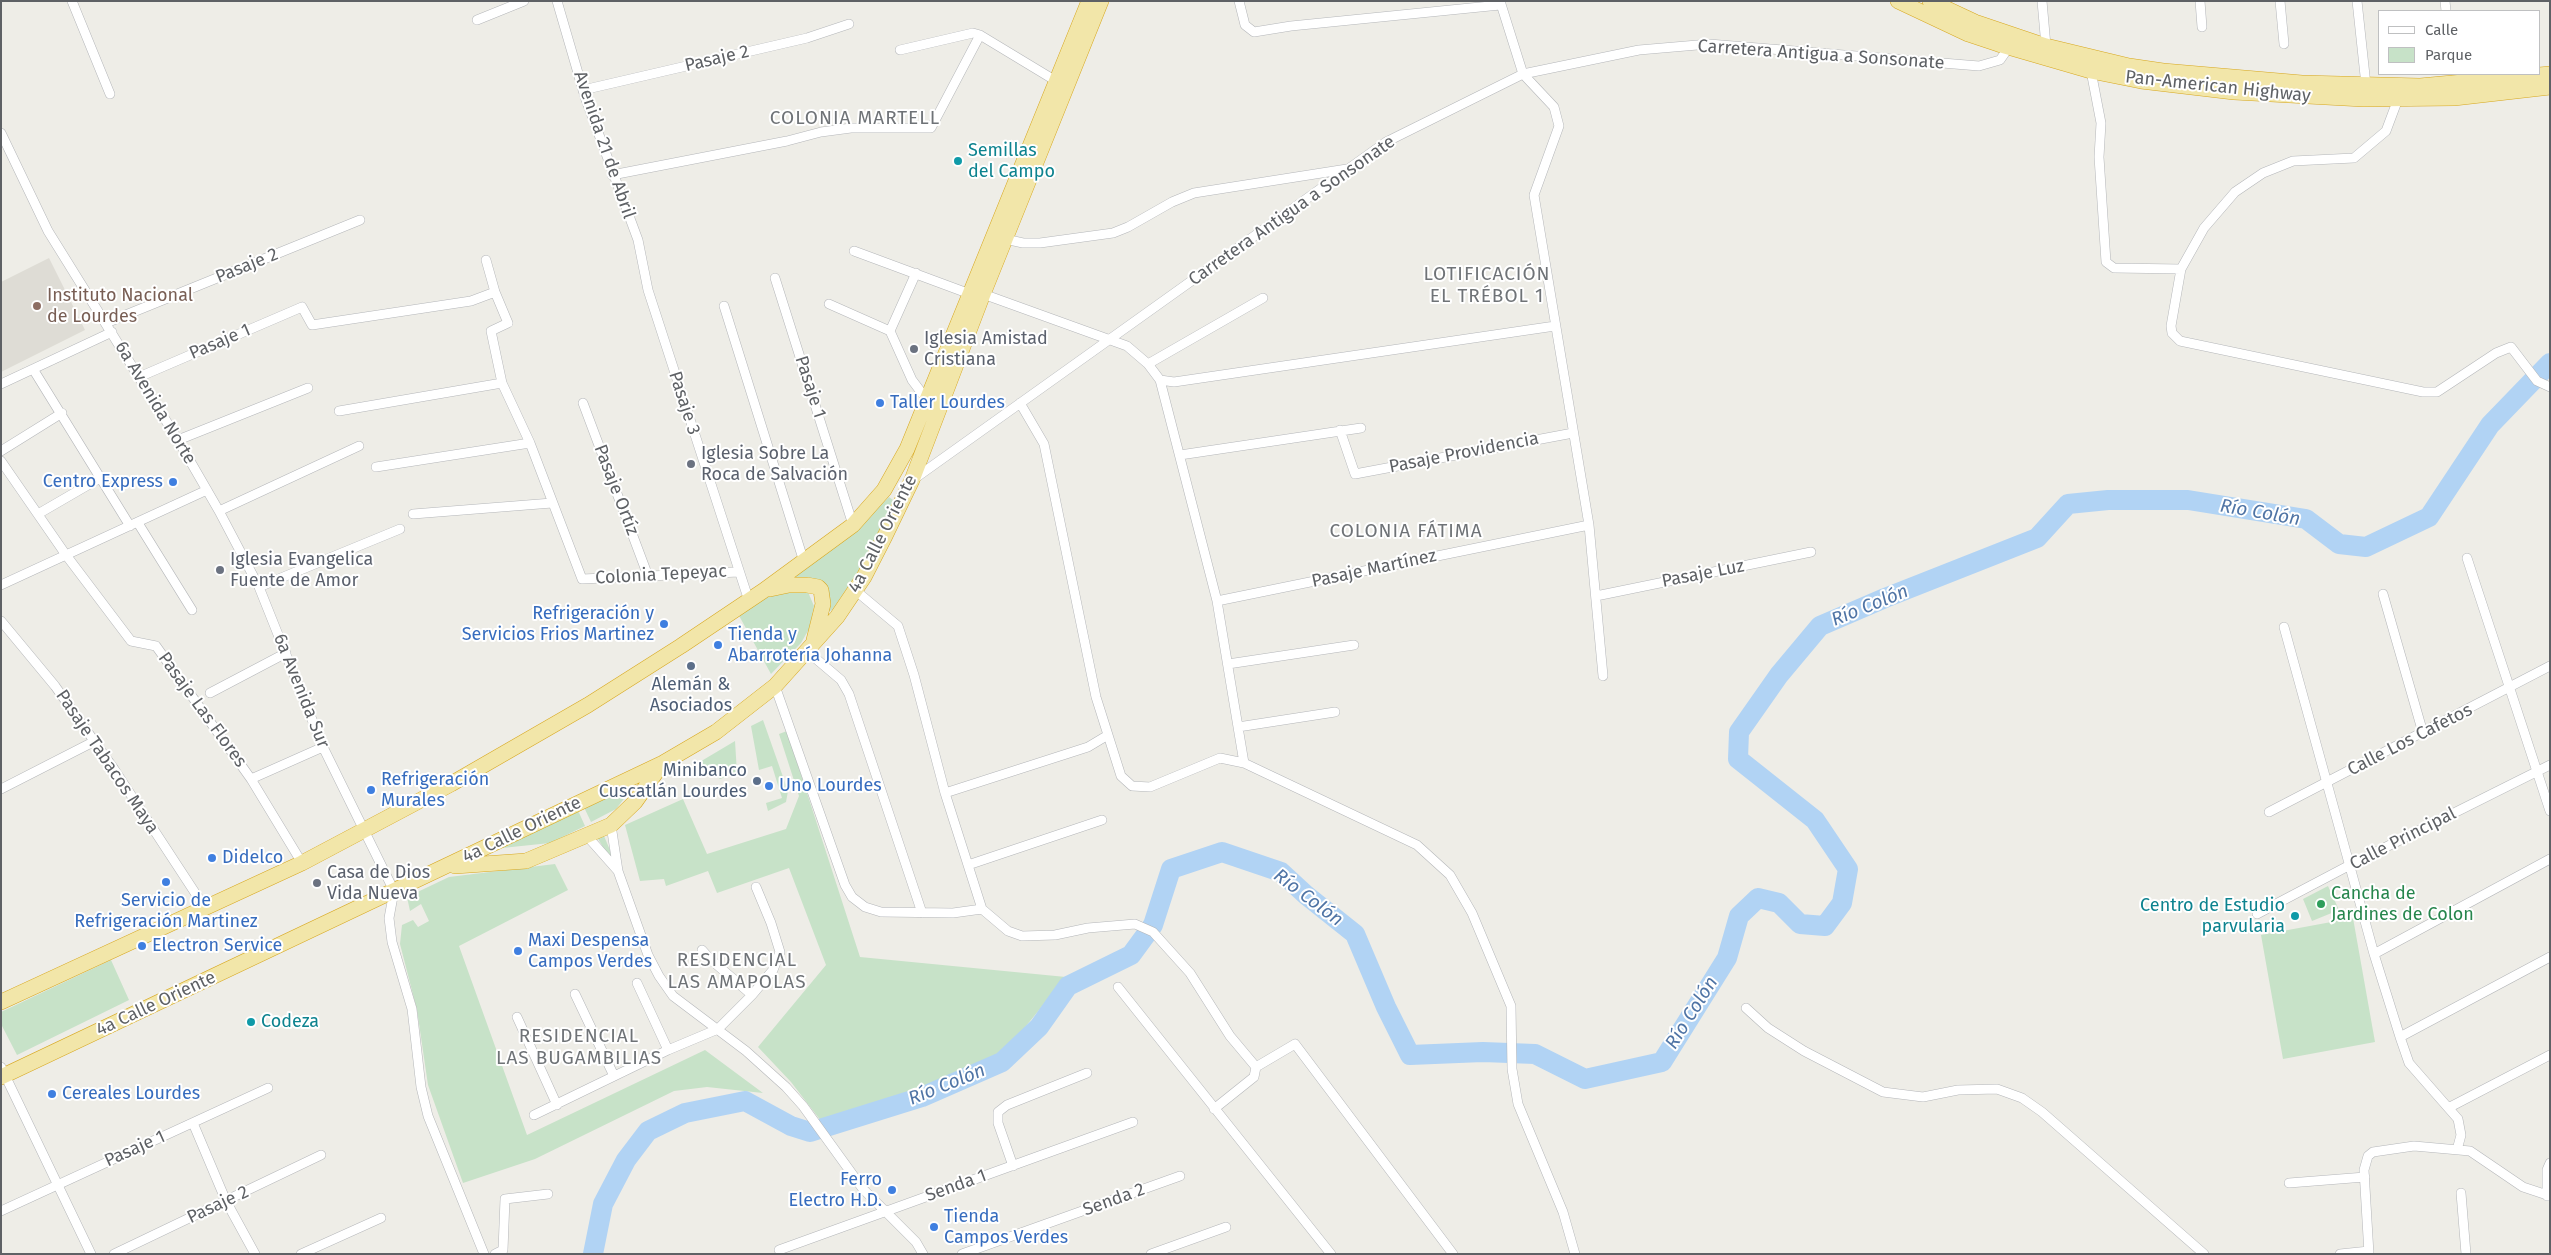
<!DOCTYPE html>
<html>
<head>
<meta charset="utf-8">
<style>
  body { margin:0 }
  #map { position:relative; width:2551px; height:1255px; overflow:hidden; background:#eeede7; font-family:"Fira Sans",sans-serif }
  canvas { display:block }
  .frame { position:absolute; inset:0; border:2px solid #5e6165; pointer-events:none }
  .legend { position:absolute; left:2378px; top:10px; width:162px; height:65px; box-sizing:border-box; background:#fff; border:1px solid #bfc0c1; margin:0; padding:6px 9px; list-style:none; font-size:15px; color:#5e6165 }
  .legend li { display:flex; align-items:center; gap:10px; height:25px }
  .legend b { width:25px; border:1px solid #bfc0c1 }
</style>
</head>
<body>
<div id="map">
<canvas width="2551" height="1255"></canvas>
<div class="frame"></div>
<ul class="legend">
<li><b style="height:6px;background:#fff"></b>Calle</li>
<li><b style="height:14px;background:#c7e2c8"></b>Parque</li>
</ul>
</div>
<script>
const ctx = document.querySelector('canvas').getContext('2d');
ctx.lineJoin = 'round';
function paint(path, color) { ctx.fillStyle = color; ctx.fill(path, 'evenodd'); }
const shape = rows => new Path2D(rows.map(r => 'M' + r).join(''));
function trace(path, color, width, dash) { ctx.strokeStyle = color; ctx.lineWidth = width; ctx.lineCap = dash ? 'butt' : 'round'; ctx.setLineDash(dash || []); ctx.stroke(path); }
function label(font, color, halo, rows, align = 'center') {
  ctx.font = font + ' "Fira Sans",sans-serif'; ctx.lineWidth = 4; ctx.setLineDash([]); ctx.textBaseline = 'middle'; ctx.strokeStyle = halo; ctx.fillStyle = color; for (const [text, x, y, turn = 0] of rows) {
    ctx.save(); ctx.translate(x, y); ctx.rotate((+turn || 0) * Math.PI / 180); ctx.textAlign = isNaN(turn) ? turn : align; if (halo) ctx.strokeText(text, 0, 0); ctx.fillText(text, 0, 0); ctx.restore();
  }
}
const education = shape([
  [49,258,85,330,1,372,1,282]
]);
const green = shape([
  [889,497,893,500,879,535,862,566,832,610,824,614,827,601,789,577,856,529],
  [788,592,808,592,814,606,809,629,801,643,771,674,737,612,763,594],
  [763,720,788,791,786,802,768,811,766,803,782,798,772,766,759,770,751,726],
  [787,731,860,957,1066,977,1013,1042,996,1057,921,1092,821,1121,791,1082,758,1047,826,965,789,868,717,893,708,871,666,886,664,879,640,881,625,825,683,799,707,854,786,829,799,796,779,734],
  [735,741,737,773,720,779,698,763],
  [648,768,616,809,591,822,582,803],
  [576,806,585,826,550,843,483,850],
  [601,829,613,857,610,859,594,832],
  [555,864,568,890,459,946,527,1135,705,1050,763,1093,707,1087,674,1091,535,1159,463,1183,428,1085,417,1010,400,944,402,925,413,920,418,927,429,921,421,904,410,911,407,897,449,877],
  [2328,886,2339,910,2312,921,2303,899],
  [2353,918,2375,1042,2283,1059,2261,935],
  [111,960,129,1000,17,1055,1,1024,1,1012]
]);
const river = shape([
  [593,1254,603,1204,626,1160,648,1131,685,1113,745,1101,791,1126,810,1132,922,1097,1002,1062,1039,1027,1068,986,1131,955,1153,925,1171,869,1222,852,1281,872,1306,895,1355,934,1386,1007,1410,1055,1483,1052,1535,1054,1585,1079,1662,1062,1727,958,1739,916,1758,898,1779,903,1800,924,1825,926,1842,903,1848,869,1815,820,1738,759,1739,732,1779,675,1820,626,1885,598,2037,538,2068,504,2108,500,2188,500,2306,519,2339,544,2366,547,2429,517,2490,425,2550,363]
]);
const minor = shape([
  [72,1,110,94],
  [557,1,585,97,638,240,648,290,749,601],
  [1239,1,1245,25,1254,32,1291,26,1500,5],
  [1500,1,1523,74,1554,107,1559,126,1534,195,1589,525,1603,676],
  [2042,1,2046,46],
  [2200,1,2202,27],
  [2280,1,2284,44],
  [2357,1,2366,85],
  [2445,1,2446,11],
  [477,20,524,1],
  [900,50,973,33,980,35],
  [2091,71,2101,123,2099,157,2106,262,2114,268,2181,269],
  [583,90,807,38,849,24],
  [2398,99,2386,131,2354,158,2293,161,2263,173,2235,192,2204,228,2181,269,2171,326,2172,333,2180,341,2423,392,2437,392,2496,353,2511,347,2537,381,2550,387],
  [1,133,48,231,178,440,219,511,259,587,323,747,394,891,389,918,392,942,412,1009,421,1087,428,1116,484,1254],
  [612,175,787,141,821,132,851,128,931,128,980,35,1056,81],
  [1005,239,1023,243,1040,243,1113,233,1128,227,1172,202,1194,193,1347,169],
  [854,251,970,294],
  [486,260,495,292,508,323,491,331,502,383,530,443,582,579,739,572],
  [775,278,853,525],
  [983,294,1127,346,1148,364,1160,380,1217,601,1244,763],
  [829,304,890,331,912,380,927,400],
  [724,306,804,562],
  [106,323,360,220],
  [890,331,916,273],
  [1148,364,1263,298],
  [33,369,130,526],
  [139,377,302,307,312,325,471,301,495,292],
  [1160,380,1174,382,1555,326],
  [1,384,112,332],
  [583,403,648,576],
  [1020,403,1044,444,1096,697,1121,776,1132,786,1150,787,1220,758,1244,763,1417,845,1450,875,1472,913,1511,1006,1512,1069,1518,1104,1563,1212,1575,1254],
  [339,411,502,383],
  [1340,430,1355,474,1573,433],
  [178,440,308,388],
  [1,451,62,413],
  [1180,455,1361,428],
  [1,461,66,555,131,641,156,646,251,779,302,863],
  [376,467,530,443],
  [914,479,1386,142,1523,74,1639,50,1709,44,1979,66,2000,60,2009,47],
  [219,511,359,446],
  [38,514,100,478],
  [413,514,552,503],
  [138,523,192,610],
  [2467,558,2550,811],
  [1,585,207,490],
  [259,587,400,529],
  [2383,594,2423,733],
  [1596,596,1811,552],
  [1217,601,1589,525],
  [1,621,55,686,114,769,205,908],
  [2284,627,2374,954,2400,1037,2409,1063,2458,1119,2461,1135,2457,1150],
  [808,652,841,680,849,694,922,913],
  [1228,664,1354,645],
  [775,686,845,885,852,897,865,907,881,912,953,913,982,909,945,793,914,675,898,626,855,590],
  [210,693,286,653],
  [1238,727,1335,712],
  [251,779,323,747],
  [1,789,93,742],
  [945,793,1088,747,1108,735],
  [2269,812,2550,666],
  [611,825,618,871,648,955,659,976,673,996,746,1051,786,1087,803,1106,863,1189,916,1242,923,1254],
  [587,836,618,871],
  [968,865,1102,820],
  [982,909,1008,931,1022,936,1055,935,1088,928,1135,924,1153,932,1190,973,1230,1036,1256,1067],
  [2257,914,2350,865,2550,765],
  [702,950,710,959,752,995],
  [2374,954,2550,859],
  [637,983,668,1050],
  [1118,987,1331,1254],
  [575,994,614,1076],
  [1746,1008,1768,1028,1804,1051,1883,1092,1923,1097,1958,1090,1997,1089,2022,1098,2042,1112,2204,1254],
  [517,1017,557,1105],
  [2400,1037,2550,957],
  [1,1067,91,1254],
  [2450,1107,2550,1055],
  [1214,1109,1254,1077,1256,1067,1295,1044,1453,1254],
  [534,1115,668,1050,718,1029,752,995,773,970,780,952,771,923,756,887],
  [193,1123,226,1201,255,1254],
  [1013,1166,998,1123,998,1112,1007,1105,1087,1073],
  [2289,1183,2365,1177],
  [2461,1193,2466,1254],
  [2547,1196,2547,1170,2550,1163],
  [1,1211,268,1088],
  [779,1250,1133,1122],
  [114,1254,321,1155],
  [301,1254,381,1218],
  [495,1254,503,1250,505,1199,548,1194],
  [962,1254,1180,1176],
  [1151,1254,1226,1227],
  [2340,1254,2369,1251],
  [2369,1254,2364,1170,2368,1156,2373,1152,2414,1146,2470,1151,2523,1187,2550,1196]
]);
const trunk = shape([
  [1898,1,1968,34,1998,44,2091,71,2141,81,2234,92,2363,99,2454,98,2550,87],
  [1930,1,1975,22,2046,46,2129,66,2163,71,2302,83,2420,86,2550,74],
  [770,589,789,585,807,585,818,587,821,590,823,604,814,640],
  [455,866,526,861,611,825,635,802,662,764],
  [1,1002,302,863,451,784,588,705,681,646,763,591,853,525,884,490,907,449,1089,1],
  [1,1077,663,763,716,732,775,686,837,617,864,577,885,536,912,480,983,294,1101,1]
]);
const markers = [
  [958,161,5,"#0f9aa8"],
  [37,306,5,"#8d6e63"],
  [914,349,5,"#6b7280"],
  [880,403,5,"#3f7fe0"],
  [691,464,5,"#6b7280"],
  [173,482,5,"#3f7fe0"],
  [220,570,5,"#6b7280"],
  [664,624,5,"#3f7fe0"],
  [718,645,5,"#3f7fe0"],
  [691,666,5,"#5c6f8a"],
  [757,781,5,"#5c6f8a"],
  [769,786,5,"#3f7fe0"],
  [371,790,5,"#3f7fe0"],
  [212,858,5,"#3f7fe0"],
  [166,882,5,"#3f7fe0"],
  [317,883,5,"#6b7280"],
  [2321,904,5,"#2e9e5b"],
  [2295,916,5,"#0f9aa8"],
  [142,946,5,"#3f7fe0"],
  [518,951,5,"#3f7fe0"],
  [251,1022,5,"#0f9aa8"],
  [52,1094,5,"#3f7fe0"],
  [892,1190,5,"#3f7fe0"],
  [934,1227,5,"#3f7fe0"]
];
const streetNames = [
  ["Carretera Antigua a Sonsonate",1821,55,4],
  ["Pasaje 2",717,59,-13],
  ["Pan-American Highway",2218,87,6],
  ["Avenida 21 de Abril",604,145,71],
  ["Carretera Antigua a Sonsonate",1292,211,-35],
  ["Pasaje 2",247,266,-22],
  ["Pasaje 1",220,342,-23],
  ["Pasaje 1",810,387,72],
  ["6a Avenida Norte",155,403,59],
  ["Pasaje 3",684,403,72],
  ["Pasaje Providencia",1464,453,-11],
  ["Pasaje Ortíz",616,490,69],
  ["4a Calle Oriente",883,534,-63],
  ["Pasaje Martínez",1374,569,-12],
  ["Pasaje Luz",1703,574,-11],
  ["Colonia Tepeyac",661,575,-3],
  ["6a Avenida Sur",301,691,68],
  ["Pasaje Las Flores",202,710,54],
  ["Calle Los Cafetos",2410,740,-27],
  ["Pasaje Tabacos Maya",107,762,56],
  ["4a Calle Oriente",522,830,-26],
  ["Calle Principal",2403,839,-27],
  ["4a Calle Oriente",156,1004,-25],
  ["Pasaje 1",135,1149,-24],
  ["Senda 1",956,1186,-20],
  ["Senda 2",1114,1200,-20],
  ["Pasaje 2",218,1205,-25]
];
const cultureNames = [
  ["Semillas",968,151],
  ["del Campo",968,172],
  ["Centro de Estudio",2285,906,"right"],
  ["parvularia",2285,927,"right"],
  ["Codeza",261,1022]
];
const educationNames = [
  ["Instituto Nacional",47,296],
  ["de Lourdes",47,317]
];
const worshipNames = [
  ["Iglesia Amistad",924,339],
  ["Cristiana",924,360],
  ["Iglesia Sobre La",701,454],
  ["Roca de Salvación",701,475],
  ["Iglesia Evangelica",230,560],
  ["Fuente de Amor",230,581],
  ["Casa de Dios",327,873],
  ["Vida Nueva",327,894]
];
const shopNames = [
  ["Taller Lourdes",890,403],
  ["Centro Express",163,482,"right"],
  ["Refrigeración y",654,614,"right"],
  ["Servicios Frios Martinez",654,635,"right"],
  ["Tienda y",728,635],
  ["Abarrotería Johanna",728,656],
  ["Refrigeración",381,780],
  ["Murales",381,801],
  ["Uno Lourdes",779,786],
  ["Didelco",222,858],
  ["Servicio de",166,901,"center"],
  ["Refrigeración Martinez",166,922,"center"],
  ["Maxi Despensa",528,941],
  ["Campos Verdes",528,962],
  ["Electron Service",152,946],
  ["Cereales Lourdes",62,1094],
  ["Ferro",882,1180,"right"],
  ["Electro H.D.",882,1201,"right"],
  ["Tienda",944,1217],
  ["Campos Verdes",944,1238]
];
const serviceNames = [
  ["Alemán &",691,685],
  ["Asociados",691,706],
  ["Minibanco",747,771,"right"],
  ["Cuscatlán Lourdes",747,792,"right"]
];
const leisureNames = [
  ["Cancha de",2331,894],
  ["Jardines de Colon",2331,915]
];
const neighbourhoodNames = [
  ["COLONIA MARTELL",855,119],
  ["LOTIFICACIÓN",1487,275],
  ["EL TRÉBOL 1",1487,297],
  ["COLONIA FÁTIMA",1406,532],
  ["RESIDENCIAL",737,961],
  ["LAS AMAPOLAS",737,983],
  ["RESIDENCIAL",579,1037],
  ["LAS BUGAMBILIAS",579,1059]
];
const waterNames = [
  ["Río Colón",2260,513,10],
  ["Río Colón",1870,606,-22],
  ["Río Colón",1308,898,37],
  ["Río Colón",1692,1013,-58],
  ["Río Colón",947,1085,-22]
];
paint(education, '#dedcd5');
paint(green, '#c7e2c8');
trace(river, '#b1d3f4', 20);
trace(minor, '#b4b6b9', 10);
trace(trunk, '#d7a71e', 16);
trace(minor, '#fff', 9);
trace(trunk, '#f2e6a9', 15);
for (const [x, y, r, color] of markers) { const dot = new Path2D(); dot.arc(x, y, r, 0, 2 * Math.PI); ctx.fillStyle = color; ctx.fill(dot); trace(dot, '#fff', 2); }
label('18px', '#5e6165', '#fff', streetNames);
label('18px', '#0d838f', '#fff', cultureNames, 'left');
label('18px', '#785e54', '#fff', educationNames, 'left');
label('18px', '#5b616d', '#fff', worshipNames, 'left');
label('18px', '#366cbe', '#fff', shopNames, 'left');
label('18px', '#4e5e75', '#fff', serviceNames);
label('18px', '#27864d', '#fff', leisureNames, 'left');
ctx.letterSpacing = '1px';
label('19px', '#6f7377', '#fff', neighbourhoodNames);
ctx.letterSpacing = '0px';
label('italic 19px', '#4f74a5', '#fff', waterNames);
</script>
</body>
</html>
